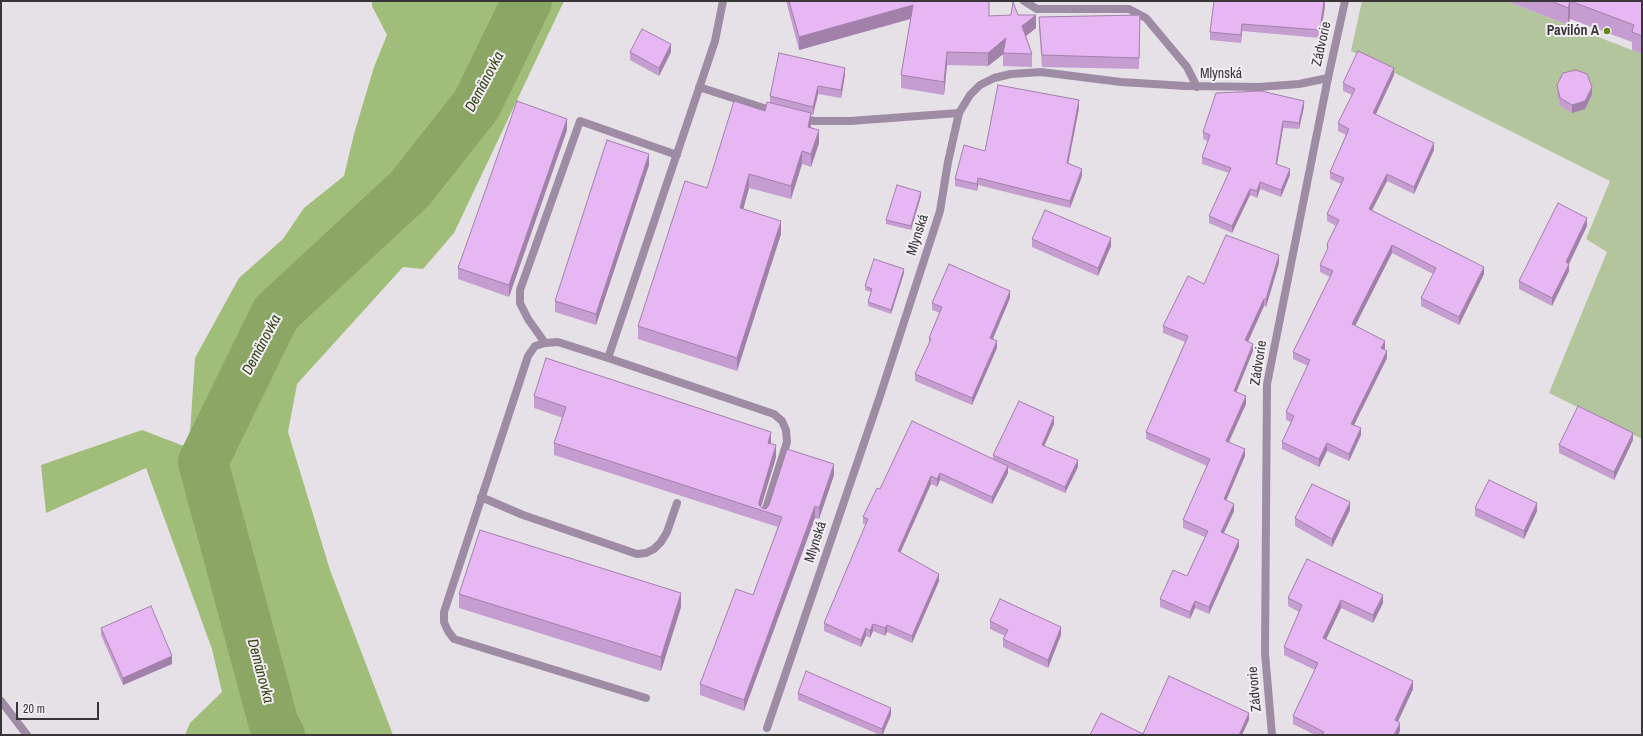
<!DOCTYPE html>
<html>
<head>
<meta charset="utf-8">
<style>
  body { margin:0 }
  #map { position:relative; width:1643px; height:736px; overflow:hidden; background:#e6e1e7; font-family:"Archivo Narrow",sans-serif }
  canvas { display:block }
  .frame { position:absolute; inset:0; border:2px solid #383638; pointer-events:none }
  .scale { position:absolute; left:16px; top:702px; width:83px; height:18px; box-sizing:border-box; border:2px solid #383638; border-top:0; padding-left:5px; font-size:12px; line-height:14px; white-space:nowrap; color:#383638; -webkit-text-stroke:3px #f3eef4; paint-order:stroke }
</style>
</head>
<body>
<div id="map">
<canvas width="1643" height="736"></canvas>
<div class="frame"></div>
<div class="scale">20 m</div>
</div>
<script>
const ctx = document.querySelector('canvas').getContext('2d');
ctx.lineJoin = 'round';
function paint(path, color) { ctx.fillStyle = color; ctx.fill(path, 'evenodd'); }
const shape = rows => new Path2D(rows.map(r => 'M' + r).join(''));
function trace(path, color, width, dash) { ctx.strokeStyle = color; ctx.lineWidth = width; ctx.lineCap = dash ? 'butt' : 'round'; ctx.setLineDash(dash || []); ctx.stroke(path); }
function label(font, color, halo, rows, align = 'center') {
  ctx.font = font + ' "Archivo Narrow",sans-serif'; ctx.lineWidth = 4; ctx.setLineDash([]); ctx.textBaseline = 'middle'; ctx.strokeStyle = halo; ctx.fillStyle = color; for (const [text, x, y, turn = 0] of rows) {
    ctx.save(); ctx.translate(x, y); ctx.rotate((+turn || 0) * Math.PI / 180); ctx.textAlign = isNaN(turn) ? turn : align; if (halo) ctx.strokeText(text, 0, 0); ctx.fillText(text, 0, 0); ctx.restore();
  }
}
const green = shape([
  [1362,1,1506,1,1642,54,1642,439,1549,393,1607,252,1586,239,1610,181,1351,51]
]);
const forest = shape([
  [372,1,564,1,454,233,423,269,403,267,297,384,288,432,330,570,393,735,185,735,190,723,222,692,212,649,146,468,46,513,41,465,142,430,189,448,195,358,239,278,283,239,304,208,344,176,354,134,374,67,387,35,372,6]
]);
const river = shape([
  [280,735,274,725,203,462,276,313,410,189,477,104,527,1]
]);
const lane = shape([
  [1024,1,1037,9,1129,9,1146,18,1187,67,1197,87],
  [699,87,776,112],
  [801,118,814,121,850,121,959,113],
  [545,343,528,319,520,303,520,290,580,121,677,155],
  [608,358,774,414,782,421,786,430,787,442,764,515],
  [481,497,523,515,637,554,646,553,654,549,661,542,667,532,677,503],
  [646,698,454,639,448,631,444,622,444,612,528,356,535,346,545,343,558,342,608,358,715,41,723,1],
  [1,701,27,735]
]);
const street = shape([
  [767,728,880,396,940,211,948,162,959,113,970,95,980,85,994,78,1011,74,1041,72,1121,82,1186,86,1259,87,1299,84,1328,78],
  [1272,735,1265,653,1267,384,1328,78,1345,1]
]);
const wall = shape([
  [786,1,989,1,989,16,1018,15,1036,28,1026,36,1032,54,1032,67,1003,66,1003,54,988,66,947,65,944,95,901,88,901,75,911,19,799,50],
  [1325,1,1325,6,1320,38,1242,31,1241,43,1210,40,1210,32],
  [1506,1,1642,1,1642,54,1632,50,1632,42,1570,19,1568,25],
  [1140,15,1139,69,1042,67,1039,28,1039,17],
  [630,52,671,52,659,76,630,60],
  [845,75,841,98,818,94,813,115,811,115,811,128,819,143,811,167,802,164,791,199,749,188,743,209,781,234,737,371,638,339,638,326,707,188,765,111,770,102,770,96],
  [1394,75,1376,114,1434,150,1414,194,1387,181,1372,210,1484,274,1459,325,1421,306,1421,298,1433,274,1392,253,1355,326,1385,348,1384,350,1387,358,1354,425,1361,435,1349,461,1327,451,1319,467,1282,449,1282,442,1291,422,1286,420,1286,412,1308,366,1293,359,1293,352,1330,277,1320,272,1320,265,1327,251,1327,244,1336,226,1327,221,1327,214,1341,184,1330,179,1330,172,1346,135,1338,131,1338,123,1352,95,1343,91,1343,83],
  [1557,85,1592,94,1585,109,1572,113,1560,106,1557,93],
  [1304,107,1299,129,1283,128,1277,164,1290,175,1281,197,1260,189,1257,198,1250,195,1232,233,1209,223,1209,216,1229,173,1202,164,1202,157,1208,141,1203,139,1203,132],
  [1079,108,1068,163,1082,176,1070,208,978,185,977,191,955,186,955,179,985,151],
  [567,130,509,297,458,279,458,268],
  [649,165,596,325,555,312,555,301],
  [921,196,911,230,886,224,886,220],
  [1587,226,1569,264,1569,271,1552,306,1519,289,1519,281],
  [1032,239,1111,246,1098,276,1032,247],
  [1279,263,1266,307,1264,306,1248,342,1253,351,1236,392,1246,404,1229,442,1245,456,1226,500,1234,511,1224,533,1239,547,1209,614,1195,608,1190,619,1160,607,1160,599,1187,576,1205,537,1183,528,1183,520,1207,466,1146,439,1146,432,1185,342,1163,333,1163,326,1204,284],
  [904,273,891,314,868,306,868,302,871,292,865,290,865,286],
  [1010,298,993,339,997,348,972,405,915,381,915,374,929,344,929,338,940,313,932,310,932,303],
  [534,396,771,444,776,457,761,507,762,508,766,509,834,475,819,519,815,518,744,711,700,695,700,684,753,595,778,527,554,455,554,443,563,418,534,408],
  [1054,424,1044,446,1078,467,1065,493,1008,468,1008,473,992,504,940,480,937,487,931,484,900,552,939,581,912,643,887,632,885,636,873,631,870,638,866,636,861,647,824,631,824,623,866,525,863,524,863,517,880,489,993,459,993,455],
  [1633,440,1614,480,1559,453,1559,445],
  [1475,508,1537,511,1524,539,1475,516],
  [1350,510,1332,547,1295,526,1295,518],
  [1307,559,1383,603,1373,623,1341,608,1326,639,1413,689,1398,721,1400,731,1398,735,1315,735,1293,724,1293,716,1315,670,1284,655,1284,647,1299,612,1288,606,1288,598],
  [459,594,681,607,661,671,459,608],
  [990,621,1061,635,1048,668,1003,647,1003,639,1005,636,990,629],
  [101,628,172,664,123,685,101,635],
  [798,693,891,715,883,735,880,735,798,700]
]);
const shadedWall = shape([
  [1324,1,1325,6,1320,38,1320,30],
  [1570,1,1570,19,1568,25,1568,8],
  [913,5,913,18,799,50,799,37],
  [1036,15,1036,28,1022,39,1022,26],
  [1242,24,1242,31,1241,43,1241,35],
  [1006,38,1006,52,988,66,988,53],
  [671,44,671,52,659,76,659,68],
  [947,52,947,65,944,95,944,82],
  [845,68,845,75,841,98,841,90],
  [1394,68,1394,75,1373,120,1373,113],
  [818,86,818,94,813,115,813,107],
  [1592,87,1592,94,1585,109,1572,113,1572,105],
  [1079,100,1079,108,1067,170,1067,163],
  [1304,101,1304,107,1299,129,1299,123],
  [811,113,811,126,808,140,808,127],
  [567,119,567,130,509,297,509,285],
  [1283,121,1283,128,1276,170,1276,164],
  [819,130,819,143,811,167,811,154],
  [1434,143,1434,150,1414,194,1414,187],
  [802,151,802,164,791,199,791,186],
  [649,154,649,165,596,325,596,314],
  [1082,169,1082,176,1070,208,1070,201],
  [1290,169,1290,175,1281,197,1281,190],
  [749,174,749,188,740,221,740,208],
  [1387,174,1387,181,1369,216,1369,209],
  [978,178,978,185,977,191,977,184],
  [1260,182,1260,189,1257,198,1257,191],
  [1250,189,1250,195,1232,233,1232,226],
  [921,192,921,196,911,230,911,226],
  [1587,218,1587,226,1566,270,1566,262],
  [781,221,781,234,737,371,737,358],
  [1111,238,1111,246,1098,276,1098,268],
  [1392,245,1392,253,1352,332,1352,324],
  [1279,255,1279,263,1266,307,1266,299],
  [1569,264,1569,271,1552,306,1552,298],
  [1484,267,1484,274,1459,325,1459,317],
  [904,269,904,273,891,314,891,310],
  [1010,291,1010,298,990,345,990,338],
  [1264,299,1264,306,1245,348,1245,340],
  [997,341,997,348,972,405,972,398],
  [1385,341,1385,348,1381,356,1381,348],
  [1253,344,1253,351,1234,398,1234,391],
  [1387,351,1387,358,1351,431,1351,424],
  [1246,396,1246,404,1226,448,1226,441],
  [1054,417,1054,424,1042,451,1042,445],
  [1361,428,1361,435,1349,461,1349,454],
  [771,432,771,443,768,454,768,443],
  [1633,433,1633,440,1614,480,1614,472],
  [1327,443,1327,451,1319,467,1319,459],
  [776,445,776,457,760,510,759,510,759,502],
  [1245,449,1245,456,1224,506,1224,499],
  [1078,460,1078,467,1065,493,1065,487],
  [834,464,834,475,819,519,819,508],
  [1008,466,1008,473,992,504,992,497],
  [940,473,940,480,937,487,937,479],
  [931,476,931,484,898,558,898,551],
  [1350,502,1350,510,1332,547,1332,539],
  [1537,503,1537,511,1524,539,1524,531],
  [1234,504,1234,511,1221,539,1221,532],
  [815,506,815,518,744,711,744,700],
  [1239,540,1239,547,1209,614,1209,607],
  [939,574,939,581,912,643,912,636],
  [681,593,681,607,661,671,661,657],
  [1383,595,1383,603,1373,623,1373,615],
  [1341,600,1341,608,1323,646,1323,638],
  [1195,601,1195,608,1190,619,1190,612],
  [873,624,873,631,870,638,870,631],
  [887,625,887,632,885,636,885,628],
  [1061,627,1061,635,1048,668,1048,660],
  [866,628,866,636,861,647,861,640],
  [172,656,172,664,123,685,123,678],
  [1413,681,1413,689,1395,728,1395,720],
  [891,708,891,715,882,735,882,729],
  [1249,713,1249,720,1242,735,1239,735],
  [1400,723,1400,731,1398,735,1394,735]
]);
const building = shape([
  [789,1,989,1,989,16,1011,15,1013,2,1018,15,1036,15,1022,26,1032,54,1003,53,1006,38,988,53,947,52,944,82,901,75,913,5,799,37,789,1],
  [1214,1,1324,1,1320,30,1242,24,1241,35,1210,32,1214,1],
  [1551,1,1642,1,1642,36,1632,32,1634,25,1570,1,1568,8,1551,1],
  [1140,15,1139,58,1042,55,1039,17,1140,15],
  [642,29,671,44,659,68,630,52,642,29],
  [1358,51,1394,68,1373,113,1434,143,1414,187,1387,174,1369,209,1484,267,1459,317,1421,298,1436,268,1392,245,1352,324,1385,341,1381,348,1387,351,1351,424,1361,428,1349,454,1327,443,1319,459,1282,442,1294,416,1286,412,1310,360,1293,352,1333,271,1320,265,1328,248,1327,244,1339,220,1327,214,1344,178,1330,172,1349,129,1338,123,1355,89,1343,83,1358,51],
  [779,53,845,68,841,90,818,86,813,107,770,96,779,53],
  [1576,70,1587,74,1592,87,1585,101,1572,105,1560,98,1557,85,1563,73,1576,70],
  [998,85,1079,100,1067,163,1082,169,1070,201,978,178,977,184,955,179,964,145,985,151,998,85],
  [1261,91,1304,101,1299,123,1283,121,1276,164,1290,169,1281,190,1260,182,1257,191,1250,189,1232,226,1209,216,1231,168,1202,157,1210,135,1203,132,1216,93,1261,91],
  [517,101,567,119,509,285,458,268,517,101],
  [734,101,765,111,767,102,811,113,808,127,819,130,811,154,802,151,791,186,749,174,740,208,781,221,737,358,638,326,685,181,707,188,734,101],
  [607,140,649,154,596,314,555,301,607,140],
  [897,185,921,192,911,226,886,220,897,185],
  [1558,203,1587,218,1566,262,1569,264,1552,298,1519,281,1558,203],
  [1045,210,1111,238,1098,268,1032,239,1045,210],
  [1226,235,1279,255,1266,299,1264,299,1245,340,1253,344,1234,391,1246,396,1226,441,1245,449,1224,499,1234,504,1221,532,1239,540,1209,607,1195,601,1190,612,1160,599,1173,570,1187,576,1208,531,1183,520,1210,459,1146,432,1188,336,1163,326,1188,276,1204,284,1226,235],
  [874,259,904,269,891,310,868,302,872,289,865,286,874,259],
  [949,264,1010,291,990,338,997,341,972,398,915,374,931,339,929,338,942,307,932,303,949,264],
  [546,358,771,432,768,443,776,445,759,502,759,505,762,508,766,509,769,505,787,449,834,464,819,508,815,506,744,700,700,684,736,589,753,595,782,517,554,443,566,407,534,396,546,358],
  [1019,401,1054,417,1042,445,1078,460,1065,487,993,455,1019,401],
  [1578,406,1633,433,1614,472,1559,445,1578,406],
  [912,421,1008,466,992,497,940,473,937,479,931,476,898,551,939,574,912,636,887,625,885,628,873,624,870,631,866,628,861,640,824,623,868,519,863,517,877,488,880,489,912,421],
  [1489,480,1537,503,1524,531,1475,508,1489,480],
  [1312,484,1350,502,1332,539,1295,518,1312,484],
  [480,530,681,593,661,657,459,594,480,530],
  [1307,559,1383,595,1373,615,1341,600,1323,638,1413,681,1395,720,1400,723,1394,735,1322,735,1324,732,1293,716,1318,663,1284,647,1302,605,1288,598,1307,559],
  [1000,599,1061,627,1048,660,1003,639,1008,630,990,621,1000,599],
  [151,606,172,656,123,678,101,628,151,606],
  [806,671,891,708,882,729,798,693,806,671],
  [1169,676,1249,713,1239,735,1090,735,1101,713,1143,734,1169,676]
]);
const markers = [
  [1607,31,4,"#638912"]
];
const poiNames = [
  ["Pavilón A",1599,31]
];
const streetNames = [
  ["Zádvorie",1322,44,-77],
  ["Mlynská",1221,74],
  ["Mlynská",918,235,-72],
  ["Zádvorie",1259,363,-81],
  ["Mlynská",816,542,-72],
  ["Zádvorie",1255,689,-95]
];
const waterNames = [
  ["Demänovka",485,82,-62],
  ["Demänovka",262,345,-62],
  ["Demänovka",260,671,75]
];
paint(green, '#b3c59c');
paint(forest, '#a0bd7a');
trace(river, '#8ca765', 50);
trace(lane, '#9e8ba4', 8);
trace(street, '#9e8ba4', 8);
paint(wall, '#c69dd1');
paint(shadedWall, '#a180aa');
paint(building, '#e6b7f3');
trace(building, '#a180aa', 1);
for (const [x, y, r, color] of markers) { const dot = new Path2D(); dot.arc(x, y, r, 0, 2 * Math.PI); ctx.fillStyle = color; ctx.fill(dot); trace(dot, '#f3eef4', 1.5); }
label('bold 14px', '#383638', '#f3eef4', poiNames, 'right');
label('14px', '#383638', '#f3eef4', streetNames);
label('italic 15px', '#324414', '#f3eef4', waterNames);
</script>
</body>
</html>
